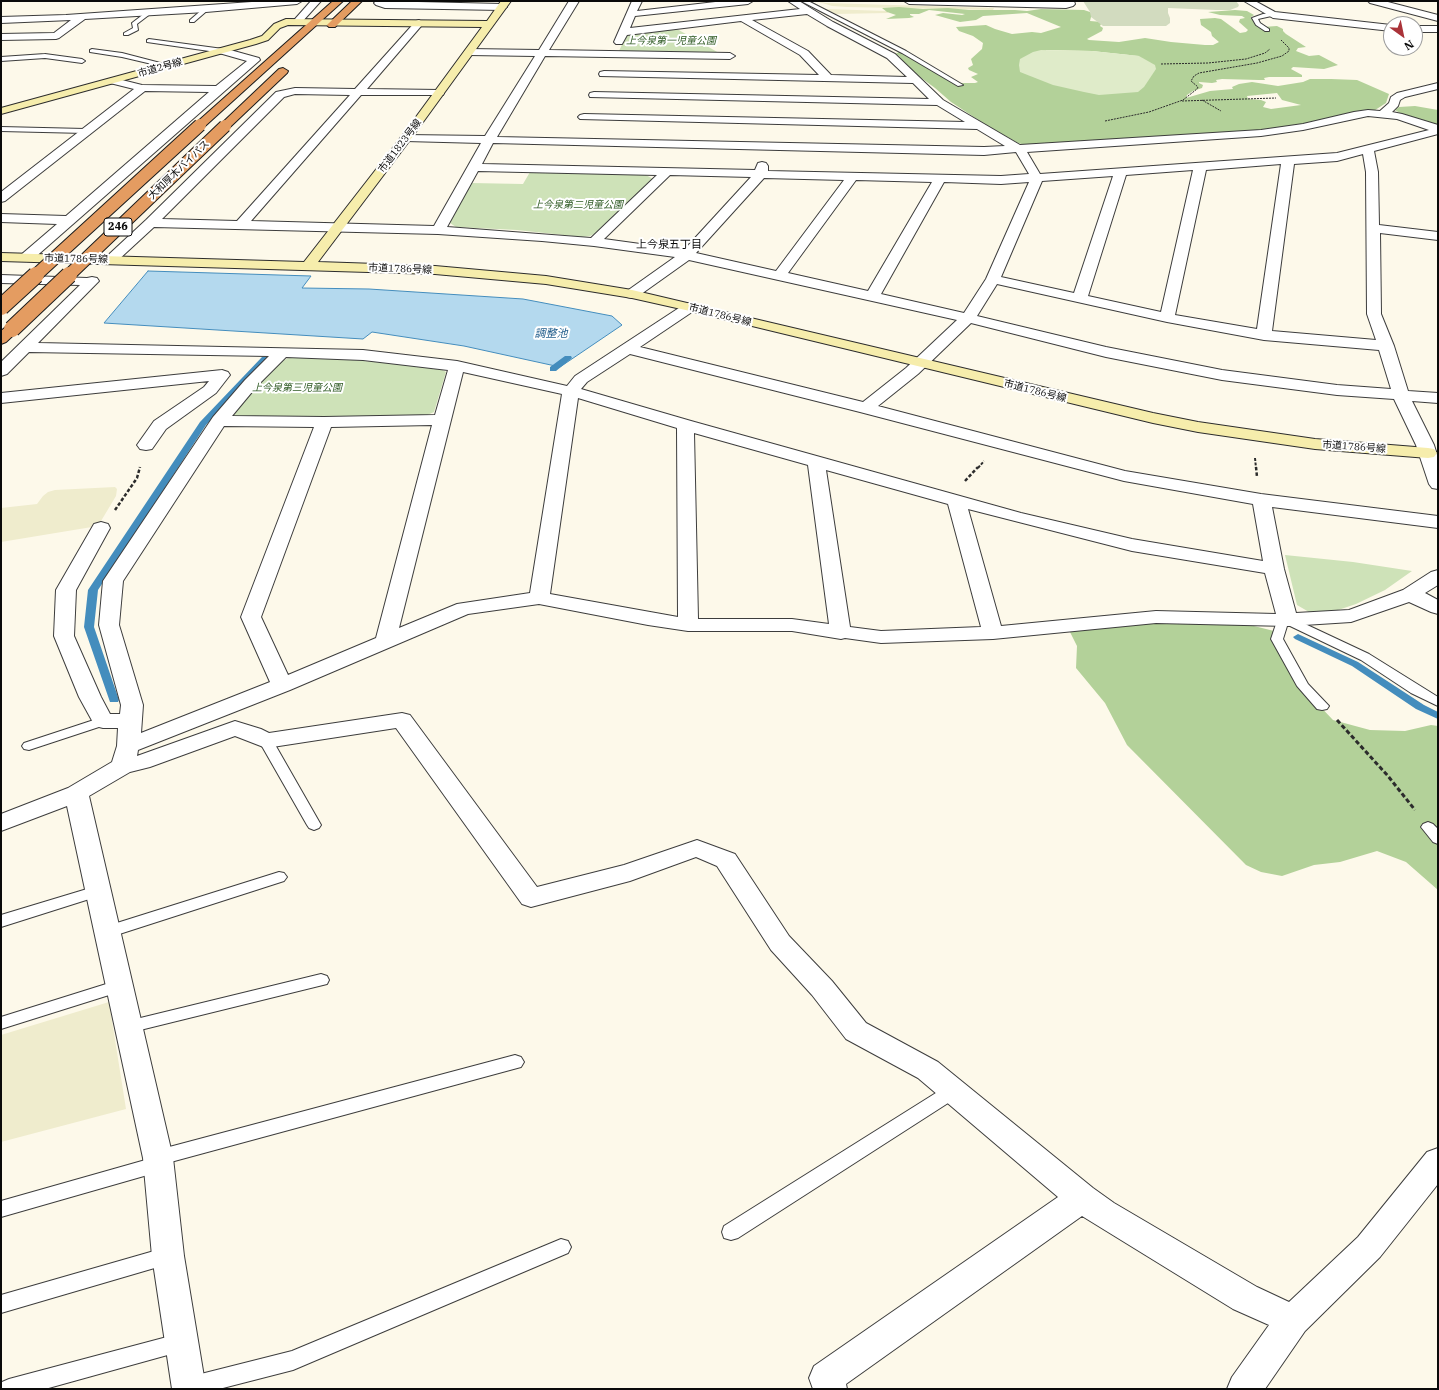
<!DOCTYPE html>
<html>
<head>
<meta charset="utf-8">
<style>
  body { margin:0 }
  #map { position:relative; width:1439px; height:1390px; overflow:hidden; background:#fdf9ea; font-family:"IBM Plex Serif",serif }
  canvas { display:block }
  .frame { position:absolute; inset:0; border:2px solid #0a0a0a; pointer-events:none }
  .north { position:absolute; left:1383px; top:16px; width:40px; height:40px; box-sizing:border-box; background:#fff; border:1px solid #9d9d9d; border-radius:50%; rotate:147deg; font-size:11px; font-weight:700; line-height:16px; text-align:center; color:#0a0a0a }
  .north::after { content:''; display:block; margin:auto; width:14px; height:18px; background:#aa3339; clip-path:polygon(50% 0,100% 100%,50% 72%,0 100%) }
</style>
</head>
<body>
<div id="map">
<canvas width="1439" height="1390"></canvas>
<div class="frame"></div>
<div class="north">N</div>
</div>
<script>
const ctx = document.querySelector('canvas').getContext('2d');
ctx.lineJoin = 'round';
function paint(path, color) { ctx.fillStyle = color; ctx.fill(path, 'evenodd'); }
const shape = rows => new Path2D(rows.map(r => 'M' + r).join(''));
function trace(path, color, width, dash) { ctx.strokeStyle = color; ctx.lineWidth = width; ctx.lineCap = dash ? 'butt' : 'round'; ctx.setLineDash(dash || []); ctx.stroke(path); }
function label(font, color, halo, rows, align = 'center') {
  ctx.font = font + ' "IBM Plex Serif","Noto Sans JP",serif'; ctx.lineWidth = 4; ctx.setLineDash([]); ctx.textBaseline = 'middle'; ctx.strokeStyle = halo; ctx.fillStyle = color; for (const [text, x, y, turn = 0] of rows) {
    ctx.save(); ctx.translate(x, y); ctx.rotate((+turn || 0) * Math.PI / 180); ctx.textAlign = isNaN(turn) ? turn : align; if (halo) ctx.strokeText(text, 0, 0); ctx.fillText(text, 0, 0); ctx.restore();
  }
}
const farmland = shape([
  [816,1,826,3,994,8,993,10,847,7,832,6],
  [826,9,887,11,888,13,835,14],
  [115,487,117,489,116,496,98,526,1,542,1,508,37,504,43,496,48,492,55,490],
  [109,1002,126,1109,1,1142,1,1035]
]);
const green = shape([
  [671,28,677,29,719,53,621,52,619,51,627,34],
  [530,172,646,175,653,179,594,234,590,236,582,237,517,230,456,227,450,223,471,183,523,184],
  [292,357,342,359,439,368,446,372,434,412,425,416,230,419,229,416,281,361],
  [1285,555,1353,562,1412,571,1385,590,1356,604,1335,611,1319,613,1309,612,1297,605]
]);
const forest = shape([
  [899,7,923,9,948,8,969,10,1015,10,1027,11,1041,9,1084,10,1090,12,1093,16,1091,17,1090,21,1102,22,1100,26,1103,28,1102,31,1087,39,1089,40,1119,42,1145,38,1171,42,1205,45,1213,45,1219,42,1212,36,1211,32,1201,25,1200,19,1215,18,1221,19,1240,33,1246,32,1248,30,1239,22,1240,19,1245,18,1242,16,1220,15,1208,12,1235,10,1247,11,1254,15,1251,17,1251,18,1263,24,1260,25,1263,27,1277,26,1283,29,1283,31,1286,34,1306,47,1298,48,1296,51,1309,56,1319,55,1338,65,1324,69,1293,67,1291,69,1302,75,1302,77,1269,77,1264,78,1265,80,1259,80,1222,79,1216,80,1217,82,1212,83,1199,82,1199,83,1203,85,1202,88,1193,91,1187,95,1186,98,1210,91,1233,89,1232,87,1239,84,1252,82,1278,86,1303,82,1310,79,1331,79,1357,80,1389,94,1386,103,1372,112,1284,129,1029,146,1018,143,986,125,951,102,935,88,909,69,899,56,895,54,899,52,959,83,975,83,978,82,971,77,978,74,969,70,968,68,973,65,971,59,982,49,983,43,973,36,959,31,956,27,986,25,995,29,1012,34,1032,32,1041,33,1061,27,1027,13,983,16,976,20,960,22,935,15,943,13,962,15,965,14,929,10,919,14,910,14,910,15,914,17,909,18,886,19,896,15,887,12,882,8],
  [1046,50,1092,51,1139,56,1046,54],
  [1277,93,1282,100,1301,105,1271,109,1263,107,1266,102,1261,100,1248,99,1247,96],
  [1415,106,1438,110,1438,126,1403,115,1395,110,1399,107],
  [1234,621,1274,631,1282,640,1283,654,1292,677,1333,720,1370,730,1405,731,1431,725,1438,726,1438,831,1436,841,1438,844,1438,890,1406,862,1377,851,1340,862,1314,865,1282,876,1261,872,1246,865,1127,745,1105,703,1076,668,1077,646,1070,632,1091,626,1144,622]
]);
const cemetery = shape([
  [1083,1,1236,1,1239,5,1238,7,1230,10,1216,10,1168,8,1168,13,1170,18,1170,23,1166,26,1103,26,1091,17,1090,12]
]);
const pitch = shape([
  [1041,50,1092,51,1139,56,1155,65,1156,69,1144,87,1138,92,1099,95,1084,92,1053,85,1020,72,1019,65,1020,59,1033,52]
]);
const water = shape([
  [148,271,311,276,302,288,369,289,523,299,612,316,622,325,560,367,464,346,372,332,363,339,104,323,148,271]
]);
const stream = shape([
  [565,356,571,356,572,358,556,371,550,371,550,367,565,356],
  [262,357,268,357,269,359,206,425,98,590,94,627,119,700,118,702,110,702,84,627,88,590,200,422,262,357],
  [1298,634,1358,662,1424,705,1438,712,1438,719,1416,709,1352,666,1295,639,1293,637,1298,634]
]);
const pathFar3 = shape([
  [1161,64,1208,63,1246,59,1265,53,1270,49],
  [1202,100,1221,111],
  [1182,101,1276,98],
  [1105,121,1149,112,1183,100,1197,89,1198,87,1191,81,1194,76,1199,73,1257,63,1282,56,1289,51,1289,48,1281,40]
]);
const pathFar2 = shape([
  [1255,458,1256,468],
  [978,468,984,461]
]);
const pathFar1 = shape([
  [1256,467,1257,477],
  [965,481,978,467],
  [115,510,137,478,140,467]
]);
const path = shape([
  [1337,720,1388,776,1415,810]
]);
const lane = shape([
  [801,1,808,1,906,51,963,85,958,86,902,53,801,1],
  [204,8,209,9,194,22,190,22,190,20,204,8],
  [149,10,154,11,137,24,138,30,128,35,124,35,124,33,133,28,132,23,149,10],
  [1263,14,1273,13,1276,15,1258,19,1260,23,1269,29,1269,31,1265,31,1256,25,1252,18,1263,14],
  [149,39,223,49,226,51,223,53,147,42,147,40,149,39],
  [92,49,122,53,172,66,169,68,122,57,90,52,90,50,92,49],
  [45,54,82,59,85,61,82,63,45,58,1,61,1,57,45,54],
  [1,127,85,129,88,131,85,133,1,131,1,127],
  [1288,616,1369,654,1438,697,1438,706,1411,693,1361,660,1288,625,1287,626,1283,639,1308,684,1329,706,1327,709,1322,710,1317,709,1297,686,1271,639,1277,621,1288,616],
  [103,717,108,718,110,721,108,724,29,750,24,749,22,746,24,743,103,717],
  [266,737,271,738,273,741,321,825,319,828,314,830,309,828,307,825,259,741,261,738,266,737],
  [1428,822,1433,824,1438,829,1438,844,1433,842,1421,827,1423,824,1428,822],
  [279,872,284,873,287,877,284,881,107,938,101,936,99,932,101,928,279,872],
  [97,886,102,887,105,891,102,895,1,927,1,915,97,886],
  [321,974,327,976,329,980,327,984,128,1033,122,1032,120,1027,122,1022,128,1021,321,974],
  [119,980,125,982,127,986,125,990,1,1029,1,1017,119,980],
  [515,1055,521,1057,524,1062,521,1067,167,1163,164,1169,158,1172,1,1217,1,1201,149,1159,152,1153,158,1150,515,1055],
  [953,1084,959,1086,962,1091,959,1096,738,1238,731,1240,724,1238,722,1232,724,1226,947,1086,953,1084],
  [561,1239,568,1241,571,1247,568,1253,293,1370,219,1389,180,1389,179,1387,182,1380,189,1377,292,1351,561,1239],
  [168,1247,175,1250,178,1256,175,1262,1,1313,1,1295,168,1247],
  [182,1333,189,1335,192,1342,189,1349,182,1351,45,1389,1,1389,2,1382,9,1379,182,1333]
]);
const street = shape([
  [266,1,302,1,297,4,206,12,85,19,59,38,56,39,1,40,1,34,54,33,71,20,1,23,1,17,66,15,266,1],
  [311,1,321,1,301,23,295,23,293,21,295,19,311,1],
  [376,1,502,4,507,7,502,10,385,8,376,5,374,3,376,1],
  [569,1,579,1,549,50,730,53,735,56,730,59,545,56,497,137,984,147,1005,146,977,129,580,119,578,117,580,115,584,114,965,122,937,105,590,97,589,95,590,93,594,92,929,99,913,83,600,76,599,74,600,72,604,71,819,75,800,55,741,21,627,35,622,44,616,44,614,42,632,1,642,1,637,11,724,1,753,1,748,4,635,16,630,28,800,9,788,1,799,1,833,22,895,54,943,100,1020,145,1261,130,1303,124,1354,112,1368,110,1380,111,1389,103,1391,97,1397,93,1438,83,1438,89,1405,97,1400,100,1398,106,1392,112,1402,114,1438,125,1438,134,1374,151,1378,172,1379,225,1438,232,1438,240,1380,233,1381,314,1394,346,1408,391,1438,393,1438,403,1412,401,1434,445,1438,458,1438,489,1432,488,1429,484,1416,445,1394,399,1337,395,1222,380,1106,357,971,323,918,374,878,406,1125,471,1261,494,1438,516,1438,528,1272,507,1284,569,1296,613,1349,610,1403,590,1431,572,1438,570,1438,585,1425,593,1438,600,1438,614,1431,612,1409,602,1351,622,1288,626,1156,623,993,639,881,643,845,638,841,639,792,631,688,631,648,625,539,604,468,614,290,690,138,750,137,756,235,721,261,729,269,733,402,713,410,715,537,887,624,865,697,840,735,854,789,936,832,981,866,1023,938,1062,1093,1188,1114,1203,1257,1287,1289,1302,1358,1237,1427,1152,1438,1148,1438,1184,1380,1257,1305,1331,1265,1389,1227,1389,1232,1377,1269,1325,1233,1309,1082,1216,846,1384,847,1389,813,1389,809,1378,814,1366,1058,1197,918,1078,846,1039,812,995,771,950,717,866,696,857,630,881,531,907,522,904,396,728,266,748,235,736,150,767,130,772,89,796,173,1158,184,1256,206,1389,172,1389,152,1256,143,1158,67,806,1,831,1,814,68,788,112,762,117,746,118,728,103,728,95,726,79,697,54,636,56,590,94,524,101,522,108,524,110,528,76,590,74,636,101,697,110,714,120,714,121,705,99,625,103,581,213,417,245,380,269,356,29,352,7,374,1,376,1,362,80,285,1,283,1,275,87,278,92,277,97,278,99,281,38,343,363,350,457,361,567,386,575,376,685,304,690,303,695,304,697,307,695,310,640,347,863,402,906,368,957,320,689,260,637,297,632,298,627,297,625,294,627,291,675,257,594,246,542,241,438,234,154,227,116,262,111,263,106,262,104,259,146,220,276,92,295,88,355,89,416,21,419,20,424,23,422,25,367,89,439,90,443,91,444,93,443,95,361,95,251,221,434,226,481,143,406,141,402,140,400,138,402,136,406,135,485,136,535,56,469,55,464,52,469,49,539,50,569,1],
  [807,14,827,26,887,58,907,77,831,75,808,51,752,20,807,14],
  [295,94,350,95,237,221,162,219,284,97,295,94],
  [1368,116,1397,119,1429,130,1337,153,1040,174,1027,152,1261,136,1303,130,1368,116],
  [493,143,984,155,1016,152,1029,174,1001,176,768,171,768,166,766,163,762,162,758,163,755,170,482,164,493,143],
  [1363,154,1366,172,1367,314,1376,340,1272,331,1294,164,1337,161,1363,154],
  [1281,164,1257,329,1175,315,1206,170,1281,164],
  [1193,170,1161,312,1088,296,1126,175,1193,170],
  [478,171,657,175,591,238,447,227,478,171],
  [670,175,751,177,684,250,604,239,670,175],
  [1113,176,1074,293,1001,277,1042,181,1113,176],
  [764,178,844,180,776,271,696,253,764,178],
  [856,180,932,182,868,291,788,273,856,180],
  [944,182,1001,184,1029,182,986,279,964,313,881,294,944,182],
  [997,284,1167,322,1264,340,1379,350,1391,389,1337,385,1222,370,1106,347,977,316,997,284],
  [630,354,860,412,1124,481,1253,504,1263,561,1132,539,1021,513,691,421,581,389,587,382,630,354],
  [286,357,363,360,448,370,435,415,324,417,232,416,257,386,286,357],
  [463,372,562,394,530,593,457,604,399,628,463,372],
  [578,398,677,428,678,617,550,594,578,398],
  [432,425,376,638,288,675,261,617,331,427,432,425],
  [224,426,314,427,241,617,270,682,141,733,143,705,119,625,123,581,224,426],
  [694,433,808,465,829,624,792,619,698,619,694,433],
  [826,470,948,504,981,627,881,631,850,627,826,470],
  [968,509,1132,551,1265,573,1276,614,1156,611,1001,626,968,509],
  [904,1,1065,2,1064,1,1074,1,1075,4,1073,6,1066,8,909,4,904,1],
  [1244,1,1255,1,1275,12,1391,25,1391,31,1273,18,1244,1],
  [1368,1,1384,1,1438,15,1438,21,1370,3,1368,1],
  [1415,26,1438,26,1438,32,1415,32,1415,26],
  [223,48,259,58,260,60,32,260,27,261,22,260,20,257,22,254,57,224,1,222,1,214,66,216,209,92,145,91,5,201,1,202,1,192,134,89,110,83,109,81,110,79,114,78,142,85,216,86,247,61,219,53,218,51,219,49,223,48],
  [222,370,228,372,230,375,216,393,166,429,152,449,146,450,140,449,137,445,154,421,204,387,209,381,1,403,1,393,222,370]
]);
const secondary = shape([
  [501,1,511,1,410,140,318,262,435,266,546,276,632,290,1153,413,1198,422,1315,439,1428,448,1434,449,1437,453,1434,457,1428,458,1315,449,1198,432,1153,423,690,311,632,298,546,284,435,274,1,261,1,253,304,262,402,136,482,27,288,25,280,28,268,40,256,44,1,114,1,108,250,40,262,36,274,24,286,19,487,21,501,1]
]);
const highway = shape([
  [333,1,343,1,204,127,196,127,194,125,196,123,333,1],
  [352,1,362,1,335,27,329,27,327,25,329,23,352,1],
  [283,68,288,71,287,73,229,128,221,128,219,126,221,124,279,69,283,68],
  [12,324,17,326,20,329,6,342,1,344,1,331,7,326,12,324]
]);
const highwayBridgeFar1 = shape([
  [35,276,200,125],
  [68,276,225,126]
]);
const highwayBridge = shape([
  [1,307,36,275],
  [12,329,69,275]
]);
const farParknames = [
  ["上今泉第一児童公園",671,41],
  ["上今泉第二児童公園",578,205],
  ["上今泉第三児童公園",297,388]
];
const farStreetnames = [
  ["市道2号線",160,68,-16],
  ["市道1823号線",400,146,-53],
  ["大和厚木バイパス",179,170,-44],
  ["市道1786号線",76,259,1],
  ["市道1786号線",400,269,2],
  ["市道1786号線",720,315,14],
  ["市道1786号線",1035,391,14],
  ["市道1786号線",1354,447,4]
];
const shields = [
  [118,227,28]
];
const shieldNames = [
  ["246",118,227]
];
const farNeighbourhoodnames = [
  ["上今泉五丁目",669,245]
];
const farWaternames = [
  ["調整池",551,334]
];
paint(farmland, '#efeccd');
paint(green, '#cee2b8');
paint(forest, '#b3d199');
paint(cemetery, '#d2dbbf');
paint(pitch, '#dfebc9');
paint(water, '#b4d9ee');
trace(water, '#448dbd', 1);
paint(stream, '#448dbd');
trace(lane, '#3d3d3d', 2);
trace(street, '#3d3d3d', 2);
trace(secondary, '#2c2c2c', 2);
trace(highway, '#1b1b1b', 2);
trace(pathFar3, '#2c2c2c', 1, [2, 1]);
trace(pathFar2, '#2c2c2c', 2, [3, 1.5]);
trace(pathFar1, '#2c2c2c', 2.5, [3.5, 2]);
trace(path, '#2c2c2c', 3, [4.5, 2.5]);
paint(lane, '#fff');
paint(street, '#fff');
paint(secondary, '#f6edac');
paint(highway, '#e49c61');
trace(highwayBridgeFar1, '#1b1b1b', 14, []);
trace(highwayBridge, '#1b1b1b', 18, []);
trace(highwayBridgeFar1, '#e49c61', 12);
trace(highwayBridge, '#e49c61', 16);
label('italic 10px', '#2e5a23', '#fff', farParknames);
label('10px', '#0a0a0a', '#fff', farStreetnames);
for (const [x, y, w] of shields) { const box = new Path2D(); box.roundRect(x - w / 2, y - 9, w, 18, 3); ctx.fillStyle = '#fff'; ctx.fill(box); trace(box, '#0a0a0a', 1); }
label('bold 11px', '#0a0a0a', null, shieldNames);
label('11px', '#0a0a0a', '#fff', farNeighbourhoodnames);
label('italic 11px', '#235f8d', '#fff', farWaternames);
</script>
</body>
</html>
